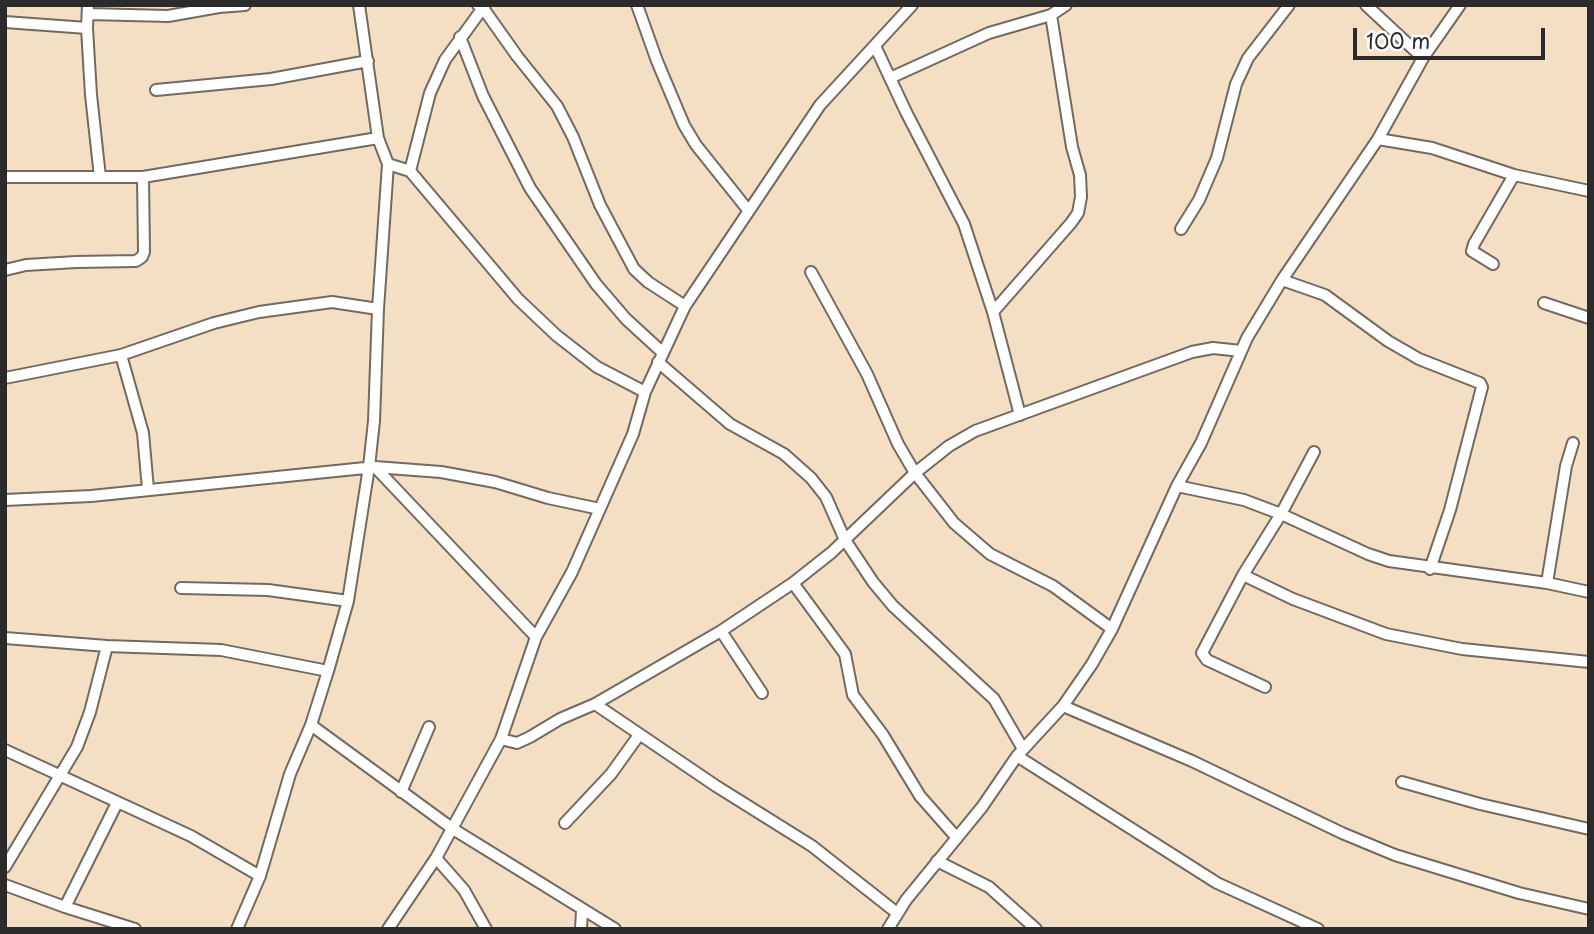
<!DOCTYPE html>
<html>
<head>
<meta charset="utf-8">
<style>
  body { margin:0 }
  #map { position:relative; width:1594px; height:934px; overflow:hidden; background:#f5dfc4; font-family:"Playpen Sans",sans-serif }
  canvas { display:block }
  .frame { position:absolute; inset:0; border:7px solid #2b2b2b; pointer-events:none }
  .scale { position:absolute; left:1353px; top:28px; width:192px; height:32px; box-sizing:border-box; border:4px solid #2b2b2b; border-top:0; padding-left:9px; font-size:21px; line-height:24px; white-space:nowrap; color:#2b2b2b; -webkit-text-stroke:5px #fff; paint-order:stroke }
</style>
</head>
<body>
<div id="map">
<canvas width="1594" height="934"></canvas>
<div class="frame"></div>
<div class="scale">100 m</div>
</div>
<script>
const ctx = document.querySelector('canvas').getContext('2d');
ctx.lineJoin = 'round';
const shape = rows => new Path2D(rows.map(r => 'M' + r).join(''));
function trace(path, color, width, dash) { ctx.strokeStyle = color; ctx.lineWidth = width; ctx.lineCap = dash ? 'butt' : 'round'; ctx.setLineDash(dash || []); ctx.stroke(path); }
const street = shape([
  [88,5,87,28,91,95,100,177],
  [478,5,483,8,517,56,557,106,573,137,600,205,634,269,648,282,685,306],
  [637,5,657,61,684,125,696,145,748,210],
  [1366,5,1423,58],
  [88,14,168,16,219,7,245,5],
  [5,22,87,28],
  [460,37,483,96,530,188,596,284,626,319,662,352],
  [875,46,906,112,964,224,993,312,1020,415],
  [890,78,989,33,1051,15,1066,5],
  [156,90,271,79,368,61],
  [1378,139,1432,148,1514,175,1589,191],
  [388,164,410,171,430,93,445,60,485,5],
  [410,171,518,299,556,335,597,367,645,392],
  [5,177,143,177,378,138],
  [1181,229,1199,200,1217,158,1236,84,1248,58,1289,5],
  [1493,264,1472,251,1474,244,1514,175],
  [5,270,26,265,76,262,136,261,142,257,144,252,143,177],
  [811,272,867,374,898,444,915,473,954,523,990,554,1053,586,1112,629],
  [1282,280,1325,295,1388,341,1419,359,1480,383,1482,387,1450,510,1430,569],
  [1544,303,1589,318],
  [993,312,1071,223,1078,213,1081,197,1080,175,1072,147,1051,15],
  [121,355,143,433,148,489],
  [658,362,730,424,784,454,811,478,826,497,845,540,873,582,893,606,994,699,1023,749],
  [5,378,121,355,214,323,259,312,332,302,378,309],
  [375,467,441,472,495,482,548,498,600,509],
  [1177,486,1244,500,1281,514,1368,554,1389,561,1547,583,1589,592],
  [5,500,91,496,375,467,536,637],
  [1243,575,1293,599,1386,634,1462,649,1589,662],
  [793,583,845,654,853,695,883,735,920,796,957,838],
  [1547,583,1566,466,1573,443],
  [181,588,268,590,348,601],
  [721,631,762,693],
  [5,638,107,646,221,650,328,671],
  [1265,687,1207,660,1202,653,1243,575,1281,514,1314,452],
  [595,704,716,786,812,846,897,913],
  [1063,706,1192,761,1342,833,1395,855,1519,893,1589,909],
  [311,725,453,829,615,929],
  [501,739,517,743,530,737,560,719,595,704,721,631,793,583,831,553,915,473,949,446,975,431,1192,352,1213,348,1241,351],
  [5,750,191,836,260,876],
  [1017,756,1217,883,1318,929],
  [1402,782,1480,804,1589,829],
  [401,792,429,727],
  [565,823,611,774,639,735],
  [436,858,464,890,486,929],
  [937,861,989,887,1036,929],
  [5,867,77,747,90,712,107,646],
  [5,885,65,907,135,929],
  [65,907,117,803],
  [237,929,260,876,290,774,311,725,328,671,348,601,369,467,374,421,378,309,388,164,378,138,359,5],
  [388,929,436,858,501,739,536,637,572,572,633,434,645,392,685,306,820,105,912,5],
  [581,929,582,910],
  [888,929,906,900,982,807,1017,756,1063,706,1092,664,1112,629,1177,486,1201,443,1247,338,1282,280,1378,139,1423,58,1460,5]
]);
trace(street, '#726a61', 14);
trace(street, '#fff', 10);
</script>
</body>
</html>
